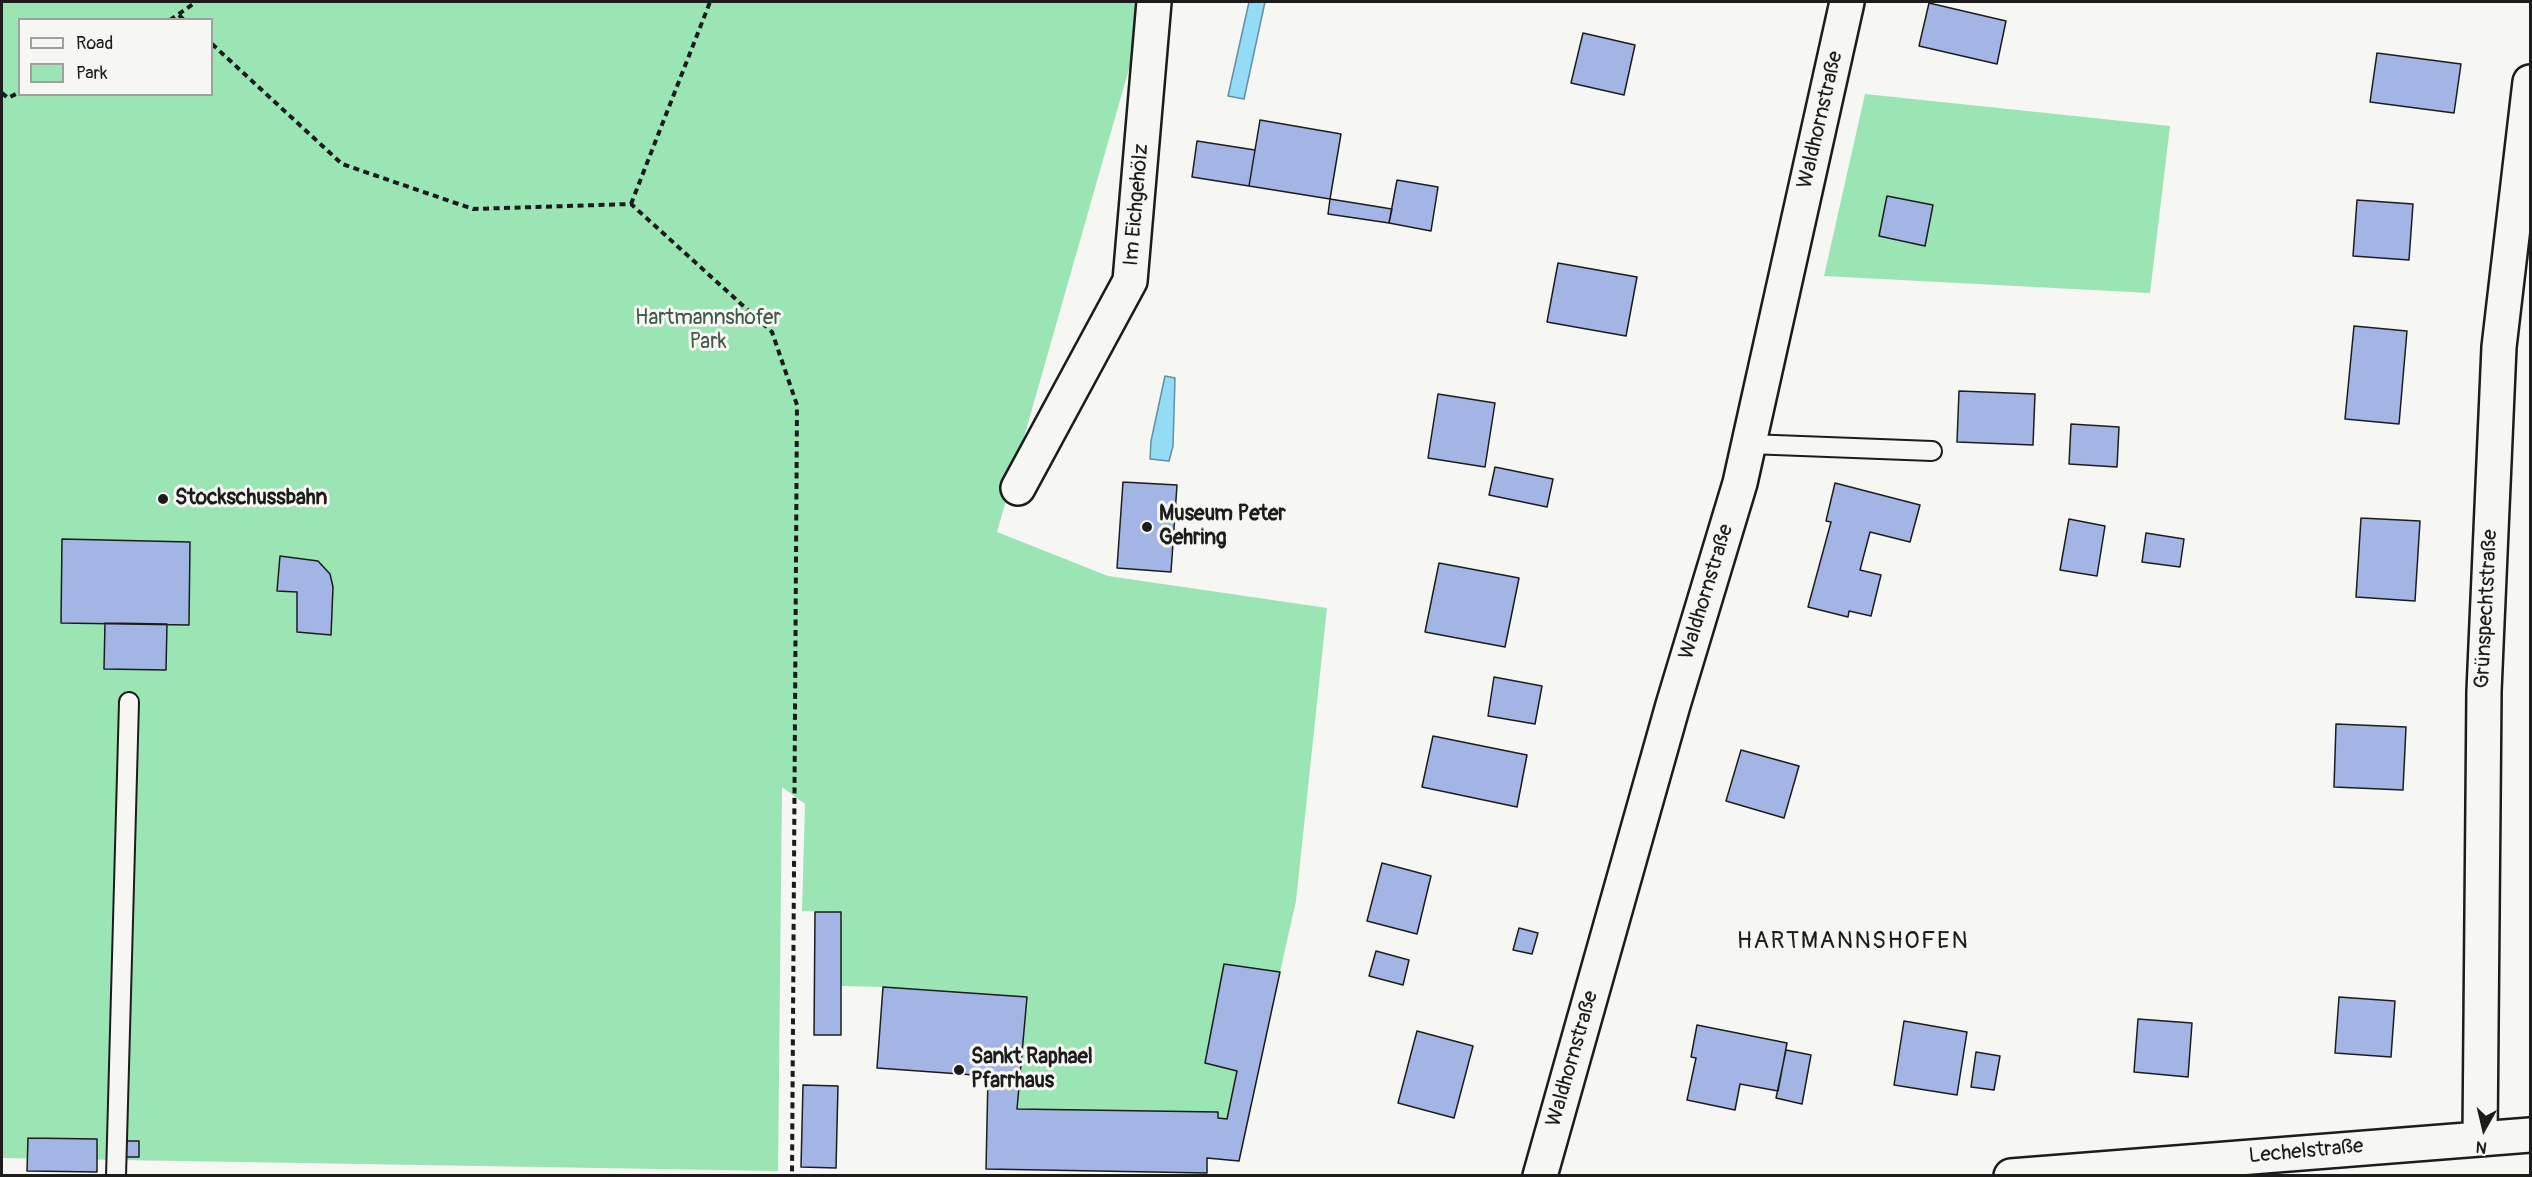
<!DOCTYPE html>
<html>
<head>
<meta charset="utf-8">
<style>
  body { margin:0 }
  #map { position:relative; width:2532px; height:1177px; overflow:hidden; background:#f6f6f2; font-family:Pangolin,sans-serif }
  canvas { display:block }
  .frame { position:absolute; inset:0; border:3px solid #1c1c1c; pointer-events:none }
  .legend { position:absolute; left:18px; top:18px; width:195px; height:78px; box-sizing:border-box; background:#f6f6f2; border:2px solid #9f9f9c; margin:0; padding:8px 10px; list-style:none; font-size:18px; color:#1c1c1c }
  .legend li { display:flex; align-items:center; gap:12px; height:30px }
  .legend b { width:30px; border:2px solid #9f9f9c }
  .north { position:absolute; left:2454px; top:1099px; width:60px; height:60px; -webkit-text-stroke:4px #f6f6f2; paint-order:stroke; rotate:188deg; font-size:16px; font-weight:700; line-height:24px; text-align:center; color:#1c1c1c }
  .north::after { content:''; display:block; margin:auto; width:21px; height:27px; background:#1c1c1c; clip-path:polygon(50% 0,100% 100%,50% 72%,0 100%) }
</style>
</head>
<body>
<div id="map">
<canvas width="2532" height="1177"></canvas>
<div class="frame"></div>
<ul class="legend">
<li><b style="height:8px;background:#f6f6f2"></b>Road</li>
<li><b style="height:16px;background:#9be5b4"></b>Park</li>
</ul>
<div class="north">N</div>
</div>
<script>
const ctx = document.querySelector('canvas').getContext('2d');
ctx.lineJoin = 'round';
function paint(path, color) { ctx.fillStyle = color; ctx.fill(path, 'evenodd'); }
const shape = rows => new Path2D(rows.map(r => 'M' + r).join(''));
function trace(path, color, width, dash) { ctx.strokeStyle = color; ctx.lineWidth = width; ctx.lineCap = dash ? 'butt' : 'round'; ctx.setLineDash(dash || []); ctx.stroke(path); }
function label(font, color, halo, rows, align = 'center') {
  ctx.font = font + ' Pangolin,sans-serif'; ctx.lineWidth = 6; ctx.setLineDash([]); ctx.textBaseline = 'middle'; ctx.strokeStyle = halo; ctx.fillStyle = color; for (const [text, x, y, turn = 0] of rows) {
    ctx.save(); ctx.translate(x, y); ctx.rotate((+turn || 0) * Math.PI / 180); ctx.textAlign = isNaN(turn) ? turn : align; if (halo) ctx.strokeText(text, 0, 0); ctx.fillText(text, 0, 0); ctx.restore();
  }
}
const green = shape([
  [2,2,1148,2,997,532,1108,576,1327,608,1296,901,1280,972,1224,965,1205,1063,1237,1071,1227,1119,1218,1118,1218,1112,1017,1109,1027,997,883,987,841,986,841,912,802,911,805,804,782,787,778,1171,2,1158],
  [20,20,212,20,212,94,20,94],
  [1865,94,2170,126,2150,293,1824,276]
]);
const water = shape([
  [1249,2,1265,2,1244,99,1228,96,1249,2],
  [1165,376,1175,378,1173,446,1169,461,1150,459,1151,441,1165,376]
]);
const building = shape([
  [1929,3,2006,21,1997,64,1919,46,1929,3],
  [1583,33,1635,45,1624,95,1571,83,1583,33],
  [2377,53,2461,64,2454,113,2370,102,2377,53],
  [1260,120,1341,134,1330,199,1249,186,1260,120],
  [1197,141,1255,150,1249,186,1192,177,1197,141],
  [1397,180,1438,187,1431,231,1389,223,1397,180],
  [1887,196,1933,205,1925,246,1879,236,1887,196],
  [1330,199,1392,209,1389,223,1328,214,1330,199],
  [2357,200,2413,204,2409,260,2353,256,2357,200],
  [1558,263,1637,277,1626,336,1547,322,1558,263],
  [2354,326,2407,331,2399,424,2345,419,2354,326],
  [1959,391,2035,394,2033,445,1957,442,1959,391],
  [1438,394,1495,403,1485,467,1428,458,1438,394],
  [2071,424,2119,427,2117,467,2069,464,2071,424],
  [1495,467,1553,479,1547,507,1489,495,1495,467],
  [1123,482,1177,485,1171,572,1117,568,1123,482],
  [1835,483,1920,505,1910,542,1870,532,1860,570,1881,575,1871,616,1849,611,1848,617,1808,607,1831,522,1826,521,1835,483],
  [2361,518,2420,521,2415,601,2356,597,2361,518],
  [2069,519,2105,526,2097,576,2060,570,2069,519],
  [2146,533,2184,539,2180,567,2142,562,2146,533],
  [62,539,190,542,189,625,61,623,62,539],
  [280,556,318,561,330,574,333,587,331,635,297,632,297,592,277,591,280,556],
  [1439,563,1519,578,1505,647,1425,632,1439,563],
  [105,623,167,624,166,670,104,669,105,623],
  [1494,677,1542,686,1535,724,1488,716,1494,677],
  [2336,724,2406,727,2403,790,2334,787,2336,724],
  [1433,736,1527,755,1517,807,1422,787,1433,736],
  [1741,750,1799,766,1784,818,1726,801,1741,750],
  [1382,863,1431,876,1417,934,1367,921,1382,863],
  [815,912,841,912,841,1035,814,1035,815,912],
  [1519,928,1538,933,1532,954,1513,950,1519,928],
  [1376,951,1409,960,1403,985,1369,976,1376,951],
  [1224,964,1280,972,1239,1161,1207,1158,1207,1173,986,1169,988,1076,877,1068,883,987,1027,997,1017,1109,1218,1112,1218,1118,1227,1119,1237,1071,1205,1063,1224,964],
  [2339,997,2395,1001,2391,1057,2335,1053,2339,997],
  [2138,1019,2192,1023,2188,1077,2134,1072,2138,1019],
  [1904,1021,1967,1032,1957,1095,1894,1085,1904,1021],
  [1697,1025,1787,1043,1778,1091,1740,1084,1735,1110,1687,1100,1696,1058,1691,1057,1697,1025],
  [1417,1031,1473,1046,1454,1118,1398,1103,1417,1031],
  [1786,1050,1811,1055,1802,1104,1776,1098,1786,1050],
  [1976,1052,2000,1056,1994,1090,1971,1087,1976,1052],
  [803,1085,838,1086,836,1168,801,1167,803,1085],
  [28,1138,97,1139,97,1172,27,1171,28,1138],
  [124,1141,139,1141,139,1157,124,1157,124,1141]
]);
const path = shape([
  [179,15,184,20],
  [170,20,196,2],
  [212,44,342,164,473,209,631,204,772,332,797,405,792,1176],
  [2,93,8,98,20,92],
  [631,204,710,2]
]);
const service = shape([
  [1749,444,1932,451],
  [116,1176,129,702]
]);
const minor = shape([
  [1018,488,1130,281,1154,2],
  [2480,1138,2484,691,2499,347,2530,82],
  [1540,1176,1673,705,1740,483,1847,2],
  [2011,1176,2530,1135]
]);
const markers = [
  [163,499,6,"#1c1c1c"],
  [1147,527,6,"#1c1c1c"],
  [959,1070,6,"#1c1c1c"]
];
const streetNames = [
  ["Waldhornstraße",1821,120,-77],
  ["Im Eichgehölz",1137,205,-85],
  ["Waldhornstraße",1707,592,-73],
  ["Grünspechtstraße",2487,609,-87],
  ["Waldhornstraße",1573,1059,-74],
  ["Lechelstraße",2306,1152,-5]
];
const parkNames = [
  ["Hartmannshofer",708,319],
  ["Park",708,343]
];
const poiNames = [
  ["Stockschussbahn",175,499],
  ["Museum Peter",1159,515],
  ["Gehring",1159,539],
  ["Sankt Raphael",971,1058],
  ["Pfarrhaus",971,1082]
];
const quarterNames = [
  ["HARTMANNSHOFEN",1853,942]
];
paint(green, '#9be5b4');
paint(water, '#94dbf6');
trace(water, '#648f9f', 1.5);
paint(building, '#a3b5e4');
trace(building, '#1c1c1c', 1.5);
trace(service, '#1c1c1c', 22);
trace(minor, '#1c1c1c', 38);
trace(path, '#1c1c1c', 4, [6, 4.5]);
trace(service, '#f6f6f2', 18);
trace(minor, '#f6f6f2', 33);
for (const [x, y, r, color] of markers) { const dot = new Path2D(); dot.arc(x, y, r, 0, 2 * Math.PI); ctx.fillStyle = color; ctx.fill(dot); trace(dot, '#f6f6f2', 2); }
label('21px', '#1c1c1c', '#f6f6f2', streetNames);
label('21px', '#42584a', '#f6f6f2', parkNames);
label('bold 21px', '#1c1c1c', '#f6f6f2', poiNames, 'left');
ctx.letterSpacing = '1.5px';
label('24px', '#1c1c1c', '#f6f6f2', quarterNames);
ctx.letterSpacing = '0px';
</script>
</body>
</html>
